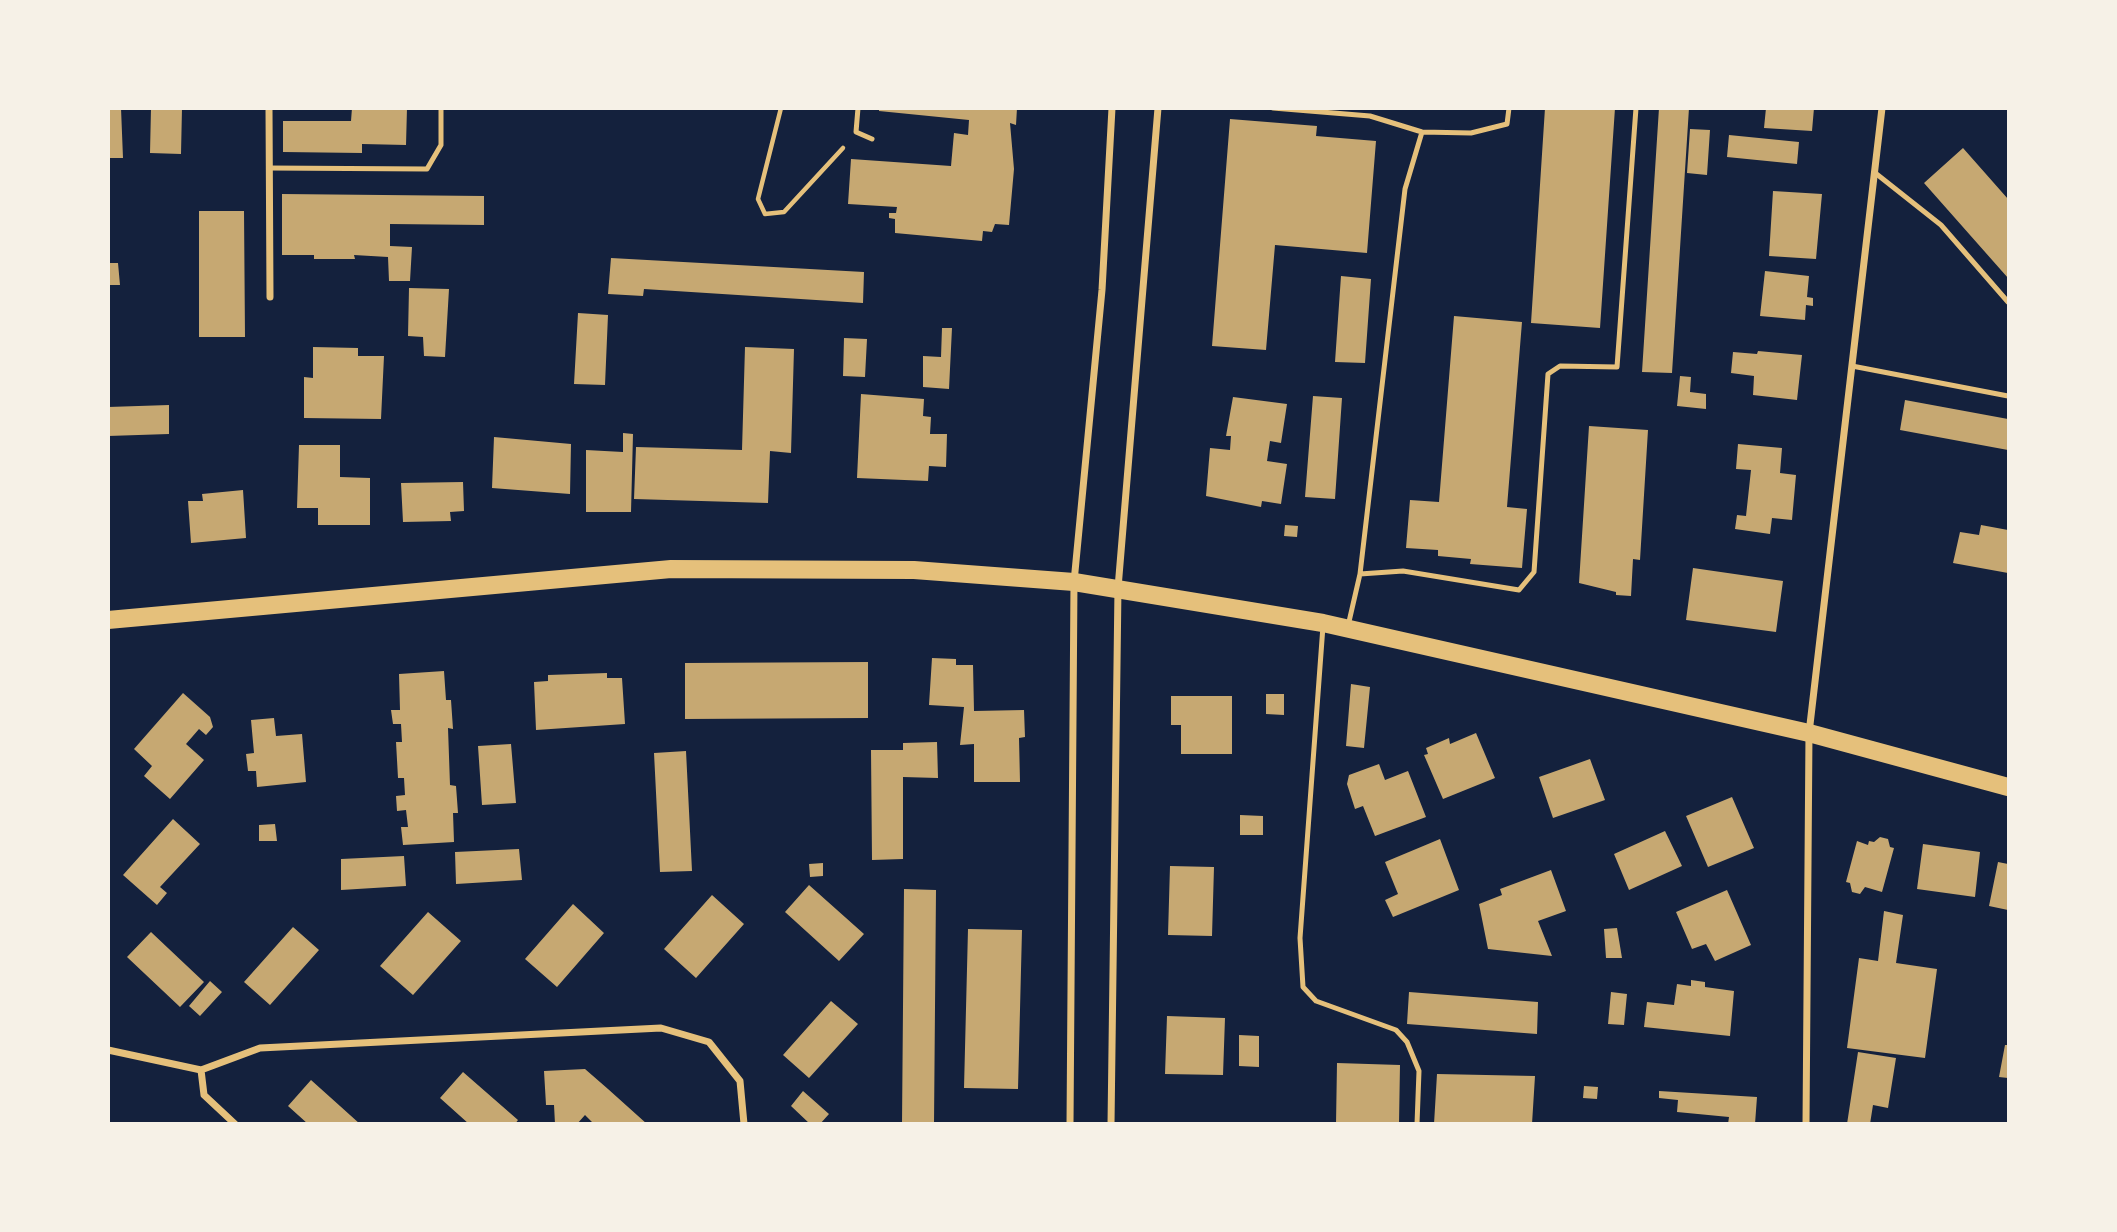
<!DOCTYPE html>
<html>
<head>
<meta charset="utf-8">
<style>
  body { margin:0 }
  #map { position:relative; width:2117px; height:1232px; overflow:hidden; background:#14213d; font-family:"Fira Sans",sans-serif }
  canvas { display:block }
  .frame { position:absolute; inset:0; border:110px solid #f6f1e7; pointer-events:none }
</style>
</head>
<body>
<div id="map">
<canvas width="2117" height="1232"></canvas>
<div class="frame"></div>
</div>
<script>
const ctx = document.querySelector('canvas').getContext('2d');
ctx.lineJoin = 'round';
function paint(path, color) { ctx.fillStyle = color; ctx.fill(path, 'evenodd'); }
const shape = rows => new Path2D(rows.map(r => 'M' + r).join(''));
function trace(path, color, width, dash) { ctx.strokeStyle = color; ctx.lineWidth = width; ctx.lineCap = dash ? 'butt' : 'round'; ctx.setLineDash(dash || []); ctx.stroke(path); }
const building = shape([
  [108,108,121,108,123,158,108,158],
  [151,108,182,108,181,154,150,153],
  [352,108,407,108,406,145,362,144,362,153,283,152,283,121,351,121],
  [879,108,1017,108,1016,125,1010,123,1014,169,1009,225,995,224,992,232,983,231,982,241,895,233,895,219,889,218,889,213,896,213,897,207,848,204,851,159,951,166,954,133,968,135,969,120,879,111],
  [1545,108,1615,108,1600,328,1531,323],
  [1659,108,1689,108,1672,373,1642,372],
  [1766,108,1814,108,1812,131,1764,128],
  [1230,119,1317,126,1316,136,1376,141,1367,253,1275,245,1266,350,1212,346],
  [1690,129,1710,130,1707,175,1687,173],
  [1729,135,1799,142,1797,164,1727,157],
  [1963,148,2008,199,2008,278,1924,183],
  [1773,191,1822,194,1816,259,1769,256],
  [282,194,484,196,484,225,390,224,390,246,412,247,410,281,389,281,388,257,354,255,355,259,314,259,314,255,282,255],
  [199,211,244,211,245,337,199,337],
  [611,258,864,272,863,303,644,289,643,296,608,294],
  [108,263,118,263,120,285,108,285],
  [1765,271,1809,276,1807,297,1813,298,1813,306,1806,305,1805,320,1760,316],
  [1341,276,1371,279,1365,363,1335,362],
  [409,288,449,289,445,357,424,356,423,337,408,336],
  [578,313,608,315,605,385,574,384],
  [1454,316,1522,322,1507,507,1527,509,1522,568,1470,564,1471,559,1438,556,1438,550,1406,548,1410,500,1439,502],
  [942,328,952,328,949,389,923,387,923,356,941,357],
  [844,338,867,339,865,377,843,376],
  [313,347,358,348,358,356,384,356,381,419,304,418,304,377,313,378],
  [745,347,794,349,791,453,770,451,768,503,634,499,636,447,742,450],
  [1758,351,1802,355,1797,400,1753,395,1754,376,1731,373,1733,352,1757,354],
  [1680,376,1691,377,1690,392,1706,394,1706,409,1677,406],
  [861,394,924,399,923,416,931,417,930,434,947,434,946,467,929,466,928,481,857,478],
  [1313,396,1342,398,1335,499,1305,497],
  [1233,397,1287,404,1281,443,1270,441,1267,461,1287,464,1281,504,1262,501,1261,507,1206,496,1210,448,1230,450,1231,436,1226,436],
  [1905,400,2008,419,2008,450,1900,430],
  [169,405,169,434,108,436,108,407],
  [1589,426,1648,430,1640,560,1633,559,1631,596,1616,595,1616,592,1579,583],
  [623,433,633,434,631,512,586,512,586,450,623,452],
  [494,437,571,444,570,494,492,488],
  [1738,444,1782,448,1780,473,1796,475,1792,520,1772,518,1770,534,1735,529,1737,515,1746,516,1751,470,1736,469],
  [299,445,340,445,340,477,370,478,370,525,318,525,318,508,297,508],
  [463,482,464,511,450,512,451,521,403,522,401,483],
  [243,490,246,538,191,543,188,501,203,501,202,494],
  [1285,525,1298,526,1297,537,1284,536],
  [1981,525,2008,530,2008,573,1953,563,1960,532,1979,535],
  [1693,568,1783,581,1776,632,1686,620],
  [932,658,956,659,956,665,973,665,974,711,1024,710,1025,737,1019,738,1020,782,974,782,974,744,960,745,964,707,929,705],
  [868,662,868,718,685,719,685,663],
  [444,671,446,700,451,700,453,729,448,728,450,785,456,786,458,813,453,813,454,842,403,845,401,827,408,827,406,810,397,811,396,796,405,795,404,778,398,778,396,742,402,742,401,724,393,724,391,710,400,710,399,674],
  [607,673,607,678,622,678,625,724,536,730,534,682,548,681,548,675],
  [1351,684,1370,687,1364,748,1346,746],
  [183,693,210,717,213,727,206,735,199,729,186,744,204,760,170,799,144,776,152,766,134,749],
  [1266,694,1284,694,1284,715,1266,714],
  [1171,696,1232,696,1232,754,1181,754,1181,725,1171,725],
  [274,718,276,736,302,734,306,782,257,787,256,771,248,771,246,754,254,753,251,720],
  [1476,733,1495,778,1443,799,1424,755,1428,754,1426,748,1449,738,1450,744],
  [937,742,938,778,903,777,903,859,872,860,871,750,903,750,903,743],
  [511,744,516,803,482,805,478,746],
  [686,751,692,871,660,872,654,753],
  [1590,759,1605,800,1553,818,1539,777],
  [1379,764,1385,780,1408,771,1426,817,1375,836,1363,806,1355,809,1347,784,1349,775],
  [1732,797,1754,848,1708,867,1686,816],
  [1240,815,1263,816,1263,835,1240,835],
  [173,819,200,844,160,887,167,893,157,905,123,875],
  [275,824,277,841,259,841,259,825],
  [1665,831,1682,866,1629,890,1614,854],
  [1880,837,1888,839,1890,847,1894,848,1882,892,1865,887,1860,894,1852,892,1850,883,1846,882,1857,841,1868,845,1869,841,1874,842],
  [1440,839,1459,890,1393,917,1385,900,1398,894,1385,862],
  [1923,844,1980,852,1975,897,1917,889],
  [519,849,522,880,456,884,455,852],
  [404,856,406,886,341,890,341,859],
  [1998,862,2008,864,2008,910,1989,906],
  [823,863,823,876,810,877,809,864],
  [1170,866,1214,867,1212,936,1168,935],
  [1551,870,1566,911,1538,921,1552,956,1488,949,1479,904,1502,895,1500,889],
  [809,885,864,934,839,961,785,912],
  [904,889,936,890,934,1124,902,1124],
  [1727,890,1751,945,1715,961,1706,944,1692,949,1676,912],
  [712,895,744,924,696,978,664,949],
  [573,904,604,933,557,987,525,959],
  [1884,911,1903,915,1896,963,1937,969,1925,1058,1847,1048,1859,958,1878,961],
  [428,912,461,941,413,995,380,966],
  [293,927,319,950,270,1005,244,982],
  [1617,928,1622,958,1606,958,1604,929],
  [968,929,1022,930,1018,1089,964,1088],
  [151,932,204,982,180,1007,127,957],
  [1691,980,1705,982,1705,987,1734,991,1730,1036,1644,1027,1647,1002,1674,1005,1677,984,1691,986],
  [210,981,222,992,200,1016,189,1006],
  [1409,992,1538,1002,1537,1034,1407,1024],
  [1611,992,1627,994,1624,1025,1608,1024],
  [831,1001,858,1024,809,1078,783,1055],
  [1167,1016,1225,1018,1223,1075,1165,1074],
  [1239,1035,1259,1036,1259,1067,1239,1066],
  [2005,1045,2008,1045,2008,1078,1999,1077],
  [1858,1052,1896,1058,1888,1108,1873,1105,1870,1124,1847,1124],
  [1337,1063,1400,1065,1399,1124,1336,1124],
  [585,1069,608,1089,647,1124,594,1124,585,1115,577,1124,555,1124,554,1105,546,1105,544,1071],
  [463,1072,518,1120,515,1124,469,1124,440,1098],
  [1437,1074,1535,1076,1532,1124,1434,1124],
  [311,1080,340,1106,360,1124,308,1124,288,1106],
  [1584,1086,1598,1087,1597,1099,1583,1098],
  [803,1091,829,1114,820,1124,810,1124,791,1106],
  [1659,1091,1757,1097,1755,1124,1728,1124,1729,1117,1677,1112,1678,1100,1659,1098]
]);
const path = shape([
  [781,108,758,199,765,214,784,212,843,148]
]);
const service = shape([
  [858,108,856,132,872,139],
  [1273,108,1370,116,1422,132,1471,133,1507,124,1509,108],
  [269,168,427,169,441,145,441,108],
  [1874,172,1941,225,2008,302],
  [1852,366,2008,396],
  [1360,574,1403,571,1519,590,1534,572,1548,374,1560,366,1617,367,1636,108],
  [1323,626,1300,938,1303,987,1316,1001,1396,1030,1407,1042,1419,1071,1417,1124],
  [1348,626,1360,574,1405,189,1422,132]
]);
const minor = shape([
  [269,108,270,297],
  [108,1050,201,1070,260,1048,661,1028,709,1042,740,1081,744,1124],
  [201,1070,204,1095,235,1124],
  [1070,1124,1074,582,1102,290,1112,108],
  [1111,1124,1118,588,1158,108],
  [1806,1124,1809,733,1882,108]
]);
const primary = shape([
  [108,620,671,569,914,570,1074,582,1323,623,1809,733,2008,787]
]);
paint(building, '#c6a872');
trace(path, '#e5c07b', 4.5);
trace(service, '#e5c07b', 5);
trace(minor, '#e5c07b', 7);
trace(primary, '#e5c07b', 18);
</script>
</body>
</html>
